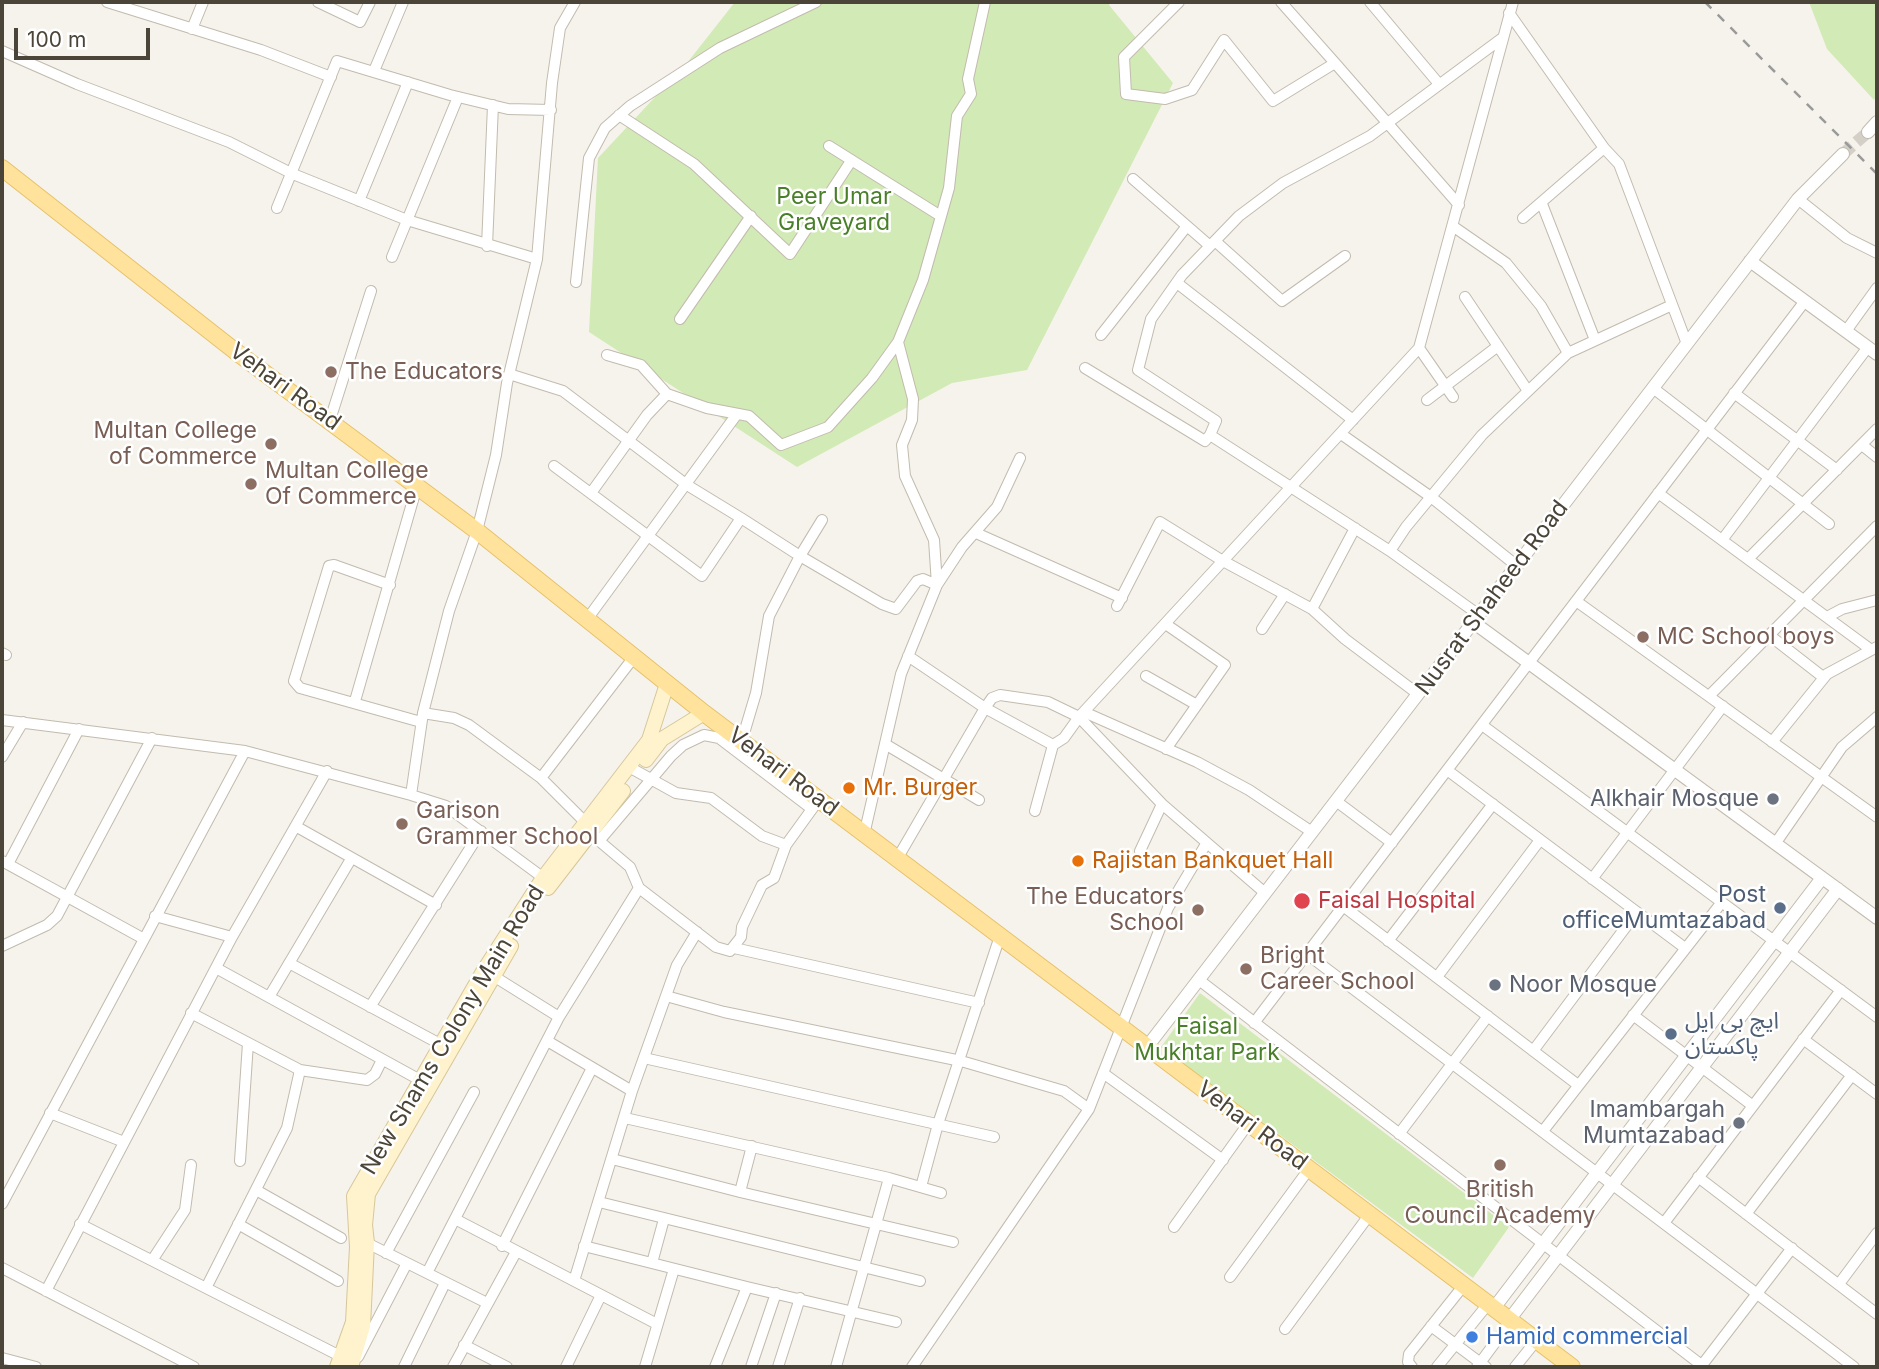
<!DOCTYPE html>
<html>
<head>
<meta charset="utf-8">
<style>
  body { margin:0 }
  #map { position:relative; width:1879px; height:1369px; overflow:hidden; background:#f6f3ec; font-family:Inter,sans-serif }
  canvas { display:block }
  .frame { position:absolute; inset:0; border:4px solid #4b4439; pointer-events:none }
  .scale { position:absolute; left:14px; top:28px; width:136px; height:32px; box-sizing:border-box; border:4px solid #4b4439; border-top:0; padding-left:9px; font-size:21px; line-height:24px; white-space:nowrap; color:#4b4439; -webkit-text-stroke:5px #fff; paint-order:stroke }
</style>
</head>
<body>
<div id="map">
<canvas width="1879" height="1369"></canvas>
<div class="frame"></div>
<div class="scale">100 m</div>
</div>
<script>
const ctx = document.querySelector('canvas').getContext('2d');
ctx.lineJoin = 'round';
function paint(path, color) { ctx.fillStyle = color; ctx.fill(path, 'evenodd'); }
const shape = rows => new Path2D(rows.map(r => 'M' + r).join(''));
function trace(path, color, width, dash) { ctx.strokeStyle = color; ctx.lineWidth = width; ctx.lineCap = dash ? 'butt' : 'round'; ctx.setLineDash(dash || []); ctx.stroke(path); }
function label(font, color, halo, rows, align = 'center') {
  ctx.font = font + ' Inter,"Noto Sans Arabic",sans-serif'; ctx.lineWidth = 5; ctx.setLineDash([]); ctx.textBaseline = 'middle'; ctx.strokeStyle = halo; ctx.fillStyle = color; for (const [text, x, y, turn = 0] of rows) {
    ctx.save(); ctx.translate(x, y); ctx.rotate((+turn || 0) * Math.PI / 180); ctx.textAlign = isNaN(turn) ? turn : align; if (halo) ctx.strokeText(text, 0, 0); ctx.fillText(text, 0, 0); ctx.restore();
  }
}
const green = shape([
  [735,2,1110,2,1109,5,1173,83,1027,370,952,383,797,467,589,332,598,158,687,63],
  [1809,2,1877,2,1877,94,1874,100,1827,49],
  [1200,993,1509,1227,1473,1278,1161,1047]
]);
const tertiaryTunnel = shape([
  [1843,154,1868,132]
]);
const minor = shape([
  [107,2,261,50,331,77],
  [318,2,360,22,370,2],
  [1179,2,1124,57,1126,94,1165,99,1192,90,1224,40,1273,101,1335,63,1459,205],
  [1281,2,1335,63],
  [1370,2,1439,84],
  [1509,13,1604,148,1619,164,1687,344],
  [192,29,203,2],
  [2,51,77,84,229,142,293,174,407,220,537,259],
  [374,71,403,2],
  [619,115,694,164,790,254,851,161],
  [829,146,939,215],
  [1133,179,1210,246],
  [1798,199,1847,238,1877,253],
  [359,201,408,82],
  [1542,204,1595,340],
  [277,208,337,61,450,95,508,109,551,110],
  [1523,218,1604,148],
  [1454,227,1506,263,1541,306,1568,353],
  [1215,241,1282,301,1345,256],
  [487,246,493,105],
  [392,257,458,97],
  [576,282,589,158,605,128,630,106,720,48,816,2],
  [1177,283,1353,420],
  [1465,297,1528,391],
  [680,319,751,216],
  [1846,331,1877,288],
  [1101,335,1187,226],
  [1419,348,1453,397],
  [607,355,641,365,667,394,707,408,749,416,781,445,828,427,872,378,898,342],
  [1085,368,1205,441,1210,435,1390,551,1406,527,1482,435,1568,353,1672,305],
  [509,374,563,391,687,485,741,518],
  [1653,388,1829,524],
  [1734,393,1837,470],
  [1427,400,1498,346],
  [330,420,371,291],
  [1341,434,1431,497,1517,566],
  [1210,435,1216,421,1138,370,1151,319,1182,275,1239,216,1283,183,1370,136,1501,39],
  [1862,445,1877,457],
  [554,466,702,576,741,518,800,556,769,616,756,693,742,740],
  [591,493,647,415,667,394],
  [1658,493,1870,649],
  [822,520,800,556,882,604,896,609,917,581,923,579,937,585],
  [976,533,1122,598],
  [1722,540,1868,347],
  [1390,551,1479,615],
  [1748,559,1877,429],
  [390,585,334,565,329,566,294,681,300,688,421,722],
  [937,585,934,540,905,476,902,445,912,420,913,399,898,342,923,280,949,188,957,116,971,94,968,79,985,2],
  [1576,601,1877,817],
  [1117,606,1160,522,1223,561,1312,609,1355,528],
  [1312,609,1345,639,1418,694],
  [1827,617,1842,609,1877,600],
  [588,618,737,414],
  [1262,629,1285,594],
  [1769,635,1823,677],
  [2,653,6,655],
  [908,656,985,708,1053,745],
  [1146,676,1197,705],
  [1709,696,1877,526],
  [355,701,417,486],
  [1084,712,1197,762,1249,790,1312,832],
  [423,713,454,718,469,725,541,778,587,824],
  [2,720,245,751,411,795,446,806,549,882],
  [1482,725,1877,1017],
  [1772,742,1827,674,1877,647],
  [885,744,979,800],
  [1166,749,1225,665,1167,625],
  [2,757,23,722],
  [629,767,676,793,711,798,762,836,786,845],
  [1447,770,1685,948],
  [541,778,634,657],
  [411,795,423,713,449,611,477,531,496,455,507,383,537,259,552,83,560,28,575,2],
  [1336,801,1392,843],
  [1035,811,1053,745,1064,738,1079,717,1419,348,1513,2],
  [297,827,436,905],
  [585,829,630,867,639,888,716,947,730,951,741,937,742,927,762,885,774,878,786,845,820,798],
  [864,835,901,674,937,585,962,547,997,507,1020,458],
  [599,841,671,756,683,745,704,735,719,738,812,809],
  [1775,844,1842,747,1877,717],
  [1140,851,1162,804],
  [897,859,985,708,992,698,1000,695,1048,702,1079,717,1162,804,1265,893],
  [2,861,144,939],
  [8,864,79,729],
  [1592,879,1723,706],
  [1343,906,1578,1085],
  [155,916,232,937],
  [1388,941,1493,804],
  [2,946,47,925,57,916,152,738],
  [734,948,979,1003],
  [1307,954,1854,1367],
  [289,963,440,1044],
  [216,968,420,1080],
  [487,972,559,1017],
  [1437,977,1540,840],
  [1199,980,1704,1367],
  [666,996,724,1012,961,1061,1064,1091,1089,1109],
  [269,997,351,859],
  [370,1007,481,831],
  [191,1013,300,1070,367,1080,375,1074,382,1060],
  [1633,1015,1753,1106],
  [1254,1023,1805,301],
  [1803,1039,1877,1094],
  [549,1042,632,1091],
  [1533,1051,1637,912],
  [644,1058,994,1137],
  [1103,1073,1223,1160],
  [50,1113,124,1142],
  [625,1118,889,1178,941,1193],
  [1543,1131,1722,902],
  [1399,1134,1488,1016],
  [612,1159,740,1192,953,1242],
  [240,1161,248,1043],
  [1698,1177,1877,1314],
  [921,1187,938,1124,1000,936],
  [256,1190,341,1238],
  [740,1192,752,1146],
  [599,1202,920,1281],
  [2,1204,245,751],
  [1746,1214,1852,1075],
  [455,1219,657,1324],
  [1664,1223,1841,990],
  [80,1224,342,1357],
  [238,1224,338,1281],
  [1174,1227,1248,1124],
  [367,1243,487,1303],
  [502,1246,592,1068],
  [584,1246,747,1287],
  [386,1253,474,1092],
  [153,1259,185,1210,191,1165],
  [652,1263,664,1219],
  [2,1268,194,1367],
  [427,1273,559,1017,639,888],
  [1230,1277,1309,1169],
  [574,1281,632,1091,677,965,697,932],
  [1839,1284,1877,1233],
  [206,1288,287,1128,300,1070],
  [46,1291,232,937,327,771],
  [1431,1326,1486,1367],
  [1285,1329,1370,1214],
  [464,1345,507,1367],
  [358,1357,407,1263],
  [2,1358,36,1367],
  [1702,1365,1792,1248],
  [404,1367,445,1283],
  [453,1367,516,1252],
  [566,1367,601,1295],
  [645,1367,674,1269],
  [715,1367,747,1287,896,1322],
  [751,1367,776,1293],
  [778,1367,800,1298],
  [836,1367,889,1178],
  [912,1367,1089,1109,1168,908,1206,844],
  [1412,1367,1408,1362,1409,1354,1464,1285],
  [1437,1367,1488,1304],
  [1477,1367,1511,1321],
  [1515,1367,1536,1341]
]);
const tertiary = shape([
  [1868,132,1877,122],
  [1750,261,1877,354],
  [1473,622,1877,918],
  [1147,1047,1798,199,1843,154],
  [1494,1308,1822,878],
  [1509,1320,1838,889]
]);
const secondary = shape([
  [646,760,662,739,704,713],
  [548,888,623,791],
  [337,1367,353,1322,357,1247,354,1196,484,970,543,878,649,740,667,684],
  [351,1367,363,1326,367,1243,365,1225,368,1194,511,946]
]);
const primary = shape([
  [2,168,235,351,477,531,704,713,1572,1367]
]);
const rail = shape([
  [1705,2,1877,174]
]);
const markers = [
  [331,372,7,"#8d6e63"],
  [271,444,7,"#8d6e63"],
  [251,484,7,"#8d6e63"],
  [1643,637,7,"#8d6e63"],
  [849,788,7,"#e8710a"],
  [1773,799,7,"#6b7280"],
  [402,824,7,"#8d6e63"],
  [1078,861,7,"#e8710a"],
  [1302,901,9,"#e0444e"],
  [1780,908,7,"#5c6f8a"],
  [1198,910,7,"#8d6e63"],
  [1246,969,7,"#8d6e63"],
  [1495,985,7,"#6b7280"],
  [1671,1034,7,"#5c6f8a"],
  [1739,1123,7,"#6b7280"],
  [1500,1165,7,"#8d6e63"],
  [1472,1337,7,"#3f7fe0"]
];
const parkNames = [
  ["Peer Umar",834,197],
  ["Graveyard",834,223],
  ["Faisal",1207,1027],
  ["Mukhtar Park",1207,1053]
];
const educationNames = [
  ["The Educators",345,372],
  ["Multan College",257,431,"right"],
  ["of Commerce",257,457,"right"],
  ["Multan College",265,471],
  ["Of Commerce",265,497],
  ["MC School boys",1657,637],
  ["Garison",416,811],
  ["Grammer School",416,837],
  ["The Educators",1184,897,"right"],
  ["School",1184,923,"right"],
  ["Bright",1260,956],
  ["Career School",1260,982],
  ["British",1500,1190,"center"],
  ["Council Academy",1500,1216,"center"]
];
const streetNames = [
  ["Vehari Road",285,387,36],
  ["Nusrat Shaheed Road",1492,598,-53],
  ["Vehari Road",783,772,37],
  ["New Shams Colony Main Road",453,1030,-59],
  ["Vehari Road",1252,1126,37]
];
const foodNames = [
  ["Mr. Burger",863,788],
  ["Rajistan Bankquet Hall",1092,861]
];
const worshipNames = [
  ["Alkhair Mosque",1759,799],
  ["Noor Mosque",1509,985,"left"],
  ["Imambargah",1725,1110],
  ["Mumtazabad",1725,1136]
];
const serviceNames = [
  ["Post",1766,895],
  ["officeMumtazabad",1766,921],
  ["ایچ بی ایل",1685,1021,"left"],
  ["پاکستان",1685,1047,"left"]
];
const healthNames = [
  ["Faisal Hospital",1318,901]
];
const shopNames = [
  ["Hamid commercial",1486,1337]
];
paint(green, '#d2eab5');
trace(tertiaryTunnel, '#d4d0c8', 12, [12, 6]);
trace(minor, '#c2bbae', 12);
trace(tertiary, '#c2bbae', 14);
trace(secondary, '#d6c79b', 16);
trace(primary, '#e6c16a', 18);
trace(minor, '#fff', 10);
trace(tertiary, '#fff', 12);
trace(secondary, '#fff3cd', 14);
trace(primary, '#ffe39c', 16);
trace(rail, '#9a9a9a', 2.5, [9, 9]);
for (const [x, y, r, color] of markers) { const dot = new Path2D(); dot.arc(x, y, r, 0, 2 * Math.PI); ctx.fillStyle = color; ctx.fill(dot); trace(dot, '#fff', 2.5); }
label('23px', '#4a7f2a', '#fff', parkNames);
label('23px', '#785e54', '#fff', educationNames, 'left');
label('23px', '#4b4439', '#fff', streetNames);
label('23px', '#c56008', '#fff', foodNames, 'left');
label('23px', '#5b616d', '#fff', worshipNames, 'right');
label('23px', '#4e5e75', '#fff', serviceNames, 'right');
label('23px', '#be3a42', '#fff', healthNames, 'left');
label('23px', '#366cbe', '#fff', shopNames, 'left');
</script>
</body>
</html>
